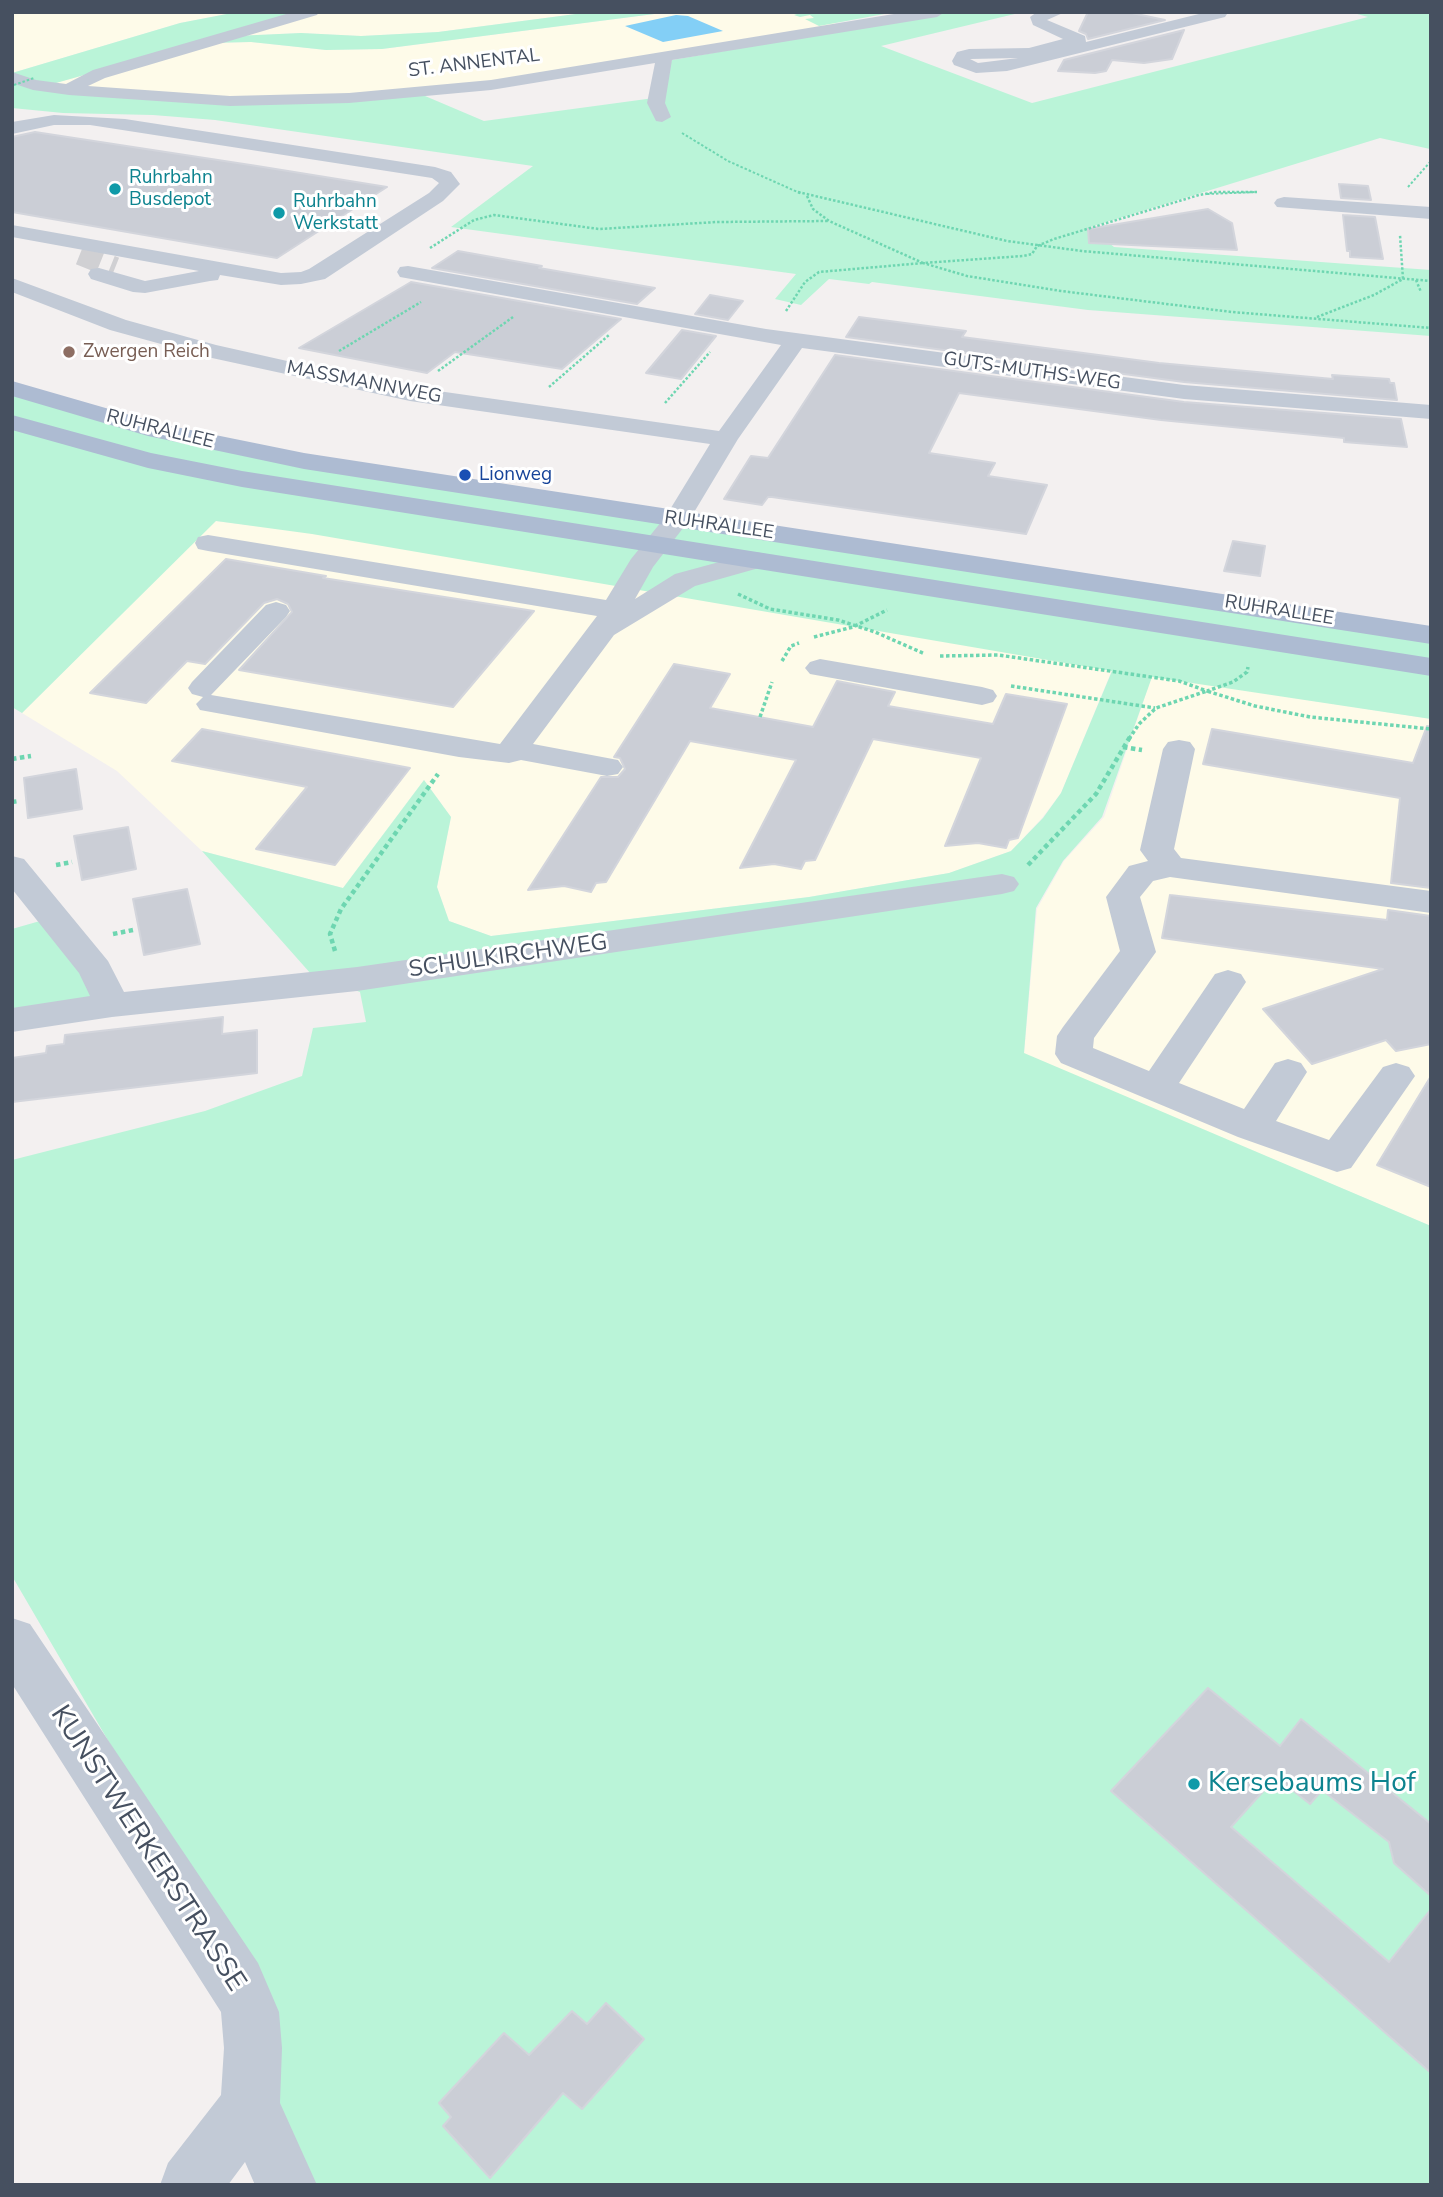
<!DOCTYPE html>
<html>
<head>
<meta charset="utf-8">
<style>
  body { margin:0 }
  #map { position:relative; width:1443px; height:2197px; overflow:hidden; background:#f3f0f0; font-family:"Nunito Sans",sans-serif }
  canvas { display:block }
  .frame { position:absolute; inset:0; border:14px solid #465060; pointer-events:none }
</style>
</head>
<body>
<div id="map">
<canvas width="1443" height="2197"></canvas>
<div class="frame"></div>
</div>
<script>
const ctx = document.querySelector('canvas').getContext('2d');
ctx.lineJoin = 'round';
function paint(path, color) { ctx.fillStyle = color; ctx.fill(path, 'evenodd'); }
const shape = rows => new Path2D(rows.map(r => 'M' + r).join(''));
function trace(path, color, width, dash) { ctx.strokeStyle = color; ctx.lineWidth = width; ctx.lineCap = dash ? 'butt' : 'round'; ctx.setLineDash(dash || []); ctx.stroke(path); }
function label(font, color, halo, rows, align = 'center') {
  ctx.font = font + ' "Nunito Sans",sans-serif'; ctx.lineWidth = 6; ctx.setLineDash([]); ctx.textBaseline = 'middle'; ctx.strokeStyle = halo; ctx.fillStyle = color; for (const [text, x, y, turn = 0] of rows) {
    ctx.save(); ctx.translate(x, y); ctx.rotate((+turn || 0) * Math.PI / 180); ctx.textAlign = isNaN(turn) ? turn : align; if (halo) ctx.strokeText(text, 0, 0); ctx.fillText(text, 0, 0); ctx.restore();
  }
}
const commercial = shape([
  [12,12,237,12,180,23,12,73],
  [308,12,591,12,438,32,361,36,301,33,235,36,213,43,251,42,326,50,382,49,670,12,807,12,846,28,492,85,292,101,48,85],
  [215,521,314,533,1112,670,1061,793,1042,818,1011,851,949,873,809,897,491,936,449,921,437,887,451,817,424,780,343,888,202,851,117,771,22,713],
  [1152,676,1431,719,1431,1226,1024,1054,1037,909,1064,861,1104,817]
]);
const green = shape([
  [237,12,307,12,49,85,229,102,418,93,484,121,654,98,672,60,949,12,1023,12,881,46,1032,103,1368,17,1350,12,1431,12,1430,149,1380,138,1090,227,1114,247,1431,270,1431,336,1088,310,872,282,869,284,829,279,801,305,775,299,796,274,451,227,533,166,215,120,153,115,63,113,12,108,12,73,180,23],
  [591,12,670,12,382,49,326,50,251,42,209,43,235,36,301,33,361,36,438,32],
  [803,12,895,12,819,26,805,19,814,18,810,15,800,17,794,15],
  [12,389,155,431,1431,635,1431,719,1152,677,1102,817,1063,861,1036,908,1024,1053,1431,1226,1431,2185,309,2185,260,2098,259,1999,12,1576,12,1160,205,1111,302,1076,313,1028,366,1022,360,992,311,974,202,851,343,888,424,780,451,817,437,887,449,921,491,936,809,897,949,873,1011,851,1043,818,1061,793,1112,671,312,534,216,521,22,713,12,707,12,424,243,478,12,421],
  [54,917,112,1005,12,1021,12,929]
]);
const water = shape([
  [676,15,688,16,723,31,663,42,625,26]
]);
const building = shape([
  [1088,12,1127,12,1165,20,1088,39,1086,34,1079,31,1088,12],
  [1184,30,1172,59,1144,63,1112,60,1106,71,1095,73,1058,71,1064,60,1184,30],
  [35,132,257,166,387,187,277,258,12,212,12,137,35,132],
  [1339,184,1368,186,1371,200,1341,198,1339,184],
  [1208,209,1232,223,1237,250,1089,243,1088,229,1208,209],
  [1343,215,1375,217,1383,259,1350,257,1350,251,1347,251,1343,215],
  [458,251,542,266,539,268,655,288,637,304,432,268,458,251],
  [411,282,621,319,562,369,455,352,427,373,299,348,411,282],
  [710,295,743,301,728,320,695,314,710,295],
  [859,317,966,331,962,337,1159,363,1333,379,1332,375,1389,379,1390,383,1394,383,1397,400,1184,382,846,337,859,317],
  [682,330,716,336,681,379,646,373,682,330],
  [835,355,1184,402,1401,419,1407,447,1344,442,1344,438,1161,420,959,393,929,453,995,463,988,476,1047,485,1026,534,772,497,768,497,762,505,724,499,751,456,768,458,835,355],
  [1233,541,1265,546,1260,576,1224,571,1233,541],
  [226,559,326,576,323,578,534,611,453,707,239,670,292,612,288,604,277,599,264,603,205,664,187,661,146,703,90,693,226,559],
  [674,664,730,674,710,708,813,727,837,681,895,692,888,706,993,724,1006,694,1067,704,1018,838,1009,840,1006,848,978,843,945,846,981,758,873,739,815,860,805,861,801,869,774,864,740,868,796,760,690,741,606,882,596,883,591,892,564,886,528,890,601,777,618,777,625,769,620,758,614,757,674,664],
  [1427,726,1431,727,1431,888,1391,883,1400,798,1203,764,1212,729,1413,763,1427,726],
  [202,729,410,768,335,865,256,849,307,787,172,761,202,729],
  [76,769,82,809,28,818,24,778,76,769],
  [128,827,136,869,82,880,74,836,128,827],
  [187,889,200,944,144,955,133,899,187,889],
  [1170,895,1387,920,1388,910,1431,916,1431,1044,1396,1051,1386,1040,1312,1064,1263,1009,1383,969,1162,938,1170,895],
  [223,1017,222,1034,257,1030,257,1073,12,1102,12,1058,46,1053,47,1046,64,1044,65,1035,223,1017],
  [1431,1076,1431,1187,1377,1165,1431,1076],
  [1208,1688,1280,1746,1301,1719,1431,1824,1431,1896,1394,1863,1389,1842,1322,1790,1310,1804,1276,1777,1231,1827,1389,1962,1431,1909,1431,2073,1111,1791,1208,1688],
  [606,2003,644,2039,582,2109,563,2093,490,2178,443,2126,451,2117,439,2103,504,2033,529,2055,572,2011,587,2024,606,2003]
]);
const minorTunnel = shape([
  [80,254,115,268]
]);
const pathFar3 = shape([
  [682,133,728,161,802,194],
  [1408,187,1431,161],
  [1207,194,1257,192]
]);
const pathFar2 = shape([
  [798,192,1007,241,1082,251,1431,281],
  [1257,192,1216,192,1199,195,1054,239,1037,246,1032,254,1023,256,923,263,967,276,1061,291,1232,312,1431,328],
  [807,196,813,209,829,221,923,263],
  [430,248,474,220,494,215,599,229,717,222,829,221],
  [1416,280,1421,292],
  [786,311,805,282,819,272,923,263],
  [1317,317,1374,295,1403,279,1400,235],
  [339,351,421,302],
  [438,371,513,317],
  [549,387,609,335],
  [665,403,710,352]
]);
const pathFar1 = shape([
  [738,594,770,609,838,620,875,632,925,654],
  [814,637,853,627,887,610],
  [940,656,998,655,1179,681,1207,691,1233,682,1247,672,1248,667],
  [782,661,791,646,799,643],
  [1011,686,1155,708],
  [760,717,772,682],
  [1129,739,1139,724,1156,708,1207,691,1255,706,1310,717,1431,729]
]);
const path = shape([
  [1123,747,1142,750],
  [12,759,31,756],
  [12,802,19,801],
  [56,865,72,862],
  [1028,865,1096,794,1130,737],
  [113,934,133,930],
  [335,951,330,934,341,909,438,774]
]);
const minor = shape([
  [293,12,319,12,317,15,105,78,88,86,230,96,349,93,491,80,906,12,945,12,937,17,672,60,665,103,671,117,662,122,656,121,647,103,655,63,491,90,349,103,230,106,69,95,33,90,12,83,12,72,36,80,66,84,93,70,293,12],
  [1037,12,1065,12,1047,20,1085,36,1086,42,1207,12,1227,14,1225,17,1007,71,976,73,954,65,952,61,957,52,969,49,1029,48,1063,39,1033,25,1030,17,1037,12],
  [1018,58,978,63,970,59,971,59,1018,58],
  [54,115,125,119,435,167,451,172,460,184,443,201,325,279,301,284,281,285,220,275,218,280,210,281,145,293,133,292,91,279,88,274,91,269,99,268,145,281,199,271,12,237,12,225,281,273,301,272,309,269,429,193,439,183,432,178,90,125,54,125,12,134,12,122,54,115],
  [1284,197,1431,207,1431,219,1277,207,1274,203,1277,199,1284,197],
  [408,266,766,329,1184,385,1431,405,1431,419,1184,399,802,348,738,439,690,519,653,567,635,599,675,574,756,552,766,554,770,560,766,566,695,586,614,635,533,744,618,760,623,767,618,774,607,776,521,760,509,763,459,757,200,710,196,704,203,697,192,694,188,688,192,682,266,605,276,602,286,605,290,611,286,617,211,695,500,744,597,616,208,551,198,549,195,543,198,537,208,535,606,600,631,559,666,516,710,444,410,401,212,358,110,330,12,292,12,278,126,320,216,345,305,365,410,387,719,431,781,345,400,277,397,272,400,267,408,266],
  [820,659,982,687,993,690,997,696,993,702,982,705,810,674,805,668,810,662,820,659],
  [1179,740,1190,742,1195,749,1174,849,1181,858,1431,891,1431,913,1170,877,1153,881,1140,897,1156,952,1094,1038,1093,1048,1149,1071,1215,974,1228,970,1241,974,1246,982,1179,1083,1244,1109,1275,1063,1288,1059,1301,1063,1307,1072,1276,1121,1329,1140,1383,1067,1396,1063,1409,1067,1415,1076,1351,1168,1337,1172,1238,1137,1061,1063,1055,1054,1057,1036,1063,1027,1120,951,1106,897,1129,866,1148,861,1140,850,1163,749,1168,742,1179,740],
  [12,856,24,859,108,961,124,992,357,967,1002,874,1014,877,1019,884,1014,891,1002,894,357,991,112,1017,12,1032,12,1008,90,996,79,973,12,889,12,856],
  [12,1618,30,1624,258,1963,279,2012,282,2048,280,2103,317,2185,255,2185,245,2162,228,2185,160,2185,168,2163,221,2095,224,2048,221,2012,12,1684,12,1618]
]);
const major = shape([
  [12,381,161,424,304,453,1431,626,1431,644,304,469,148,436,12,396,12,381],
  [12,415,151,453,242,471,1431,658,1431,676,242,487,148,468,12,430,12,415]
]);
const pathBridge = shape([
  [14,85,34,78]
]);
const markers = [
  [115,189,7,"#0f9aa8"],
  [279,213,7,"#0f9aa8"],
  [69,352,7,"#8d6e63"],
  [465,475,7,"#1a4fb4"],
  [1194,1784,7,"#0f9aa8"]
];
const farStreetnames = [
  ["ST. ANNENTAL",474,64,-7],
  ["GUTS-MUTHS-WEG",1032,372,8],
  ["MASSMANNWEG",364,383,11],
  ["RUHRALLEE",160,430,14],
  ["RUHRALLEE",719,526,8],
  ["RUHRALLEE",1279,611,9]
];
const farCulturenames = [
  ["Ruhrbahn",129,178],
  ["Busdepot",129,200],
  ["Ruhrbahn",293,202],
  ["Werkstatt",293,224]
];
const farEducationnames = [
  ["Zwergen Reich",83,352]
];
const farTransitnames = [
  ["Lionweg",479,475]
];
const streetNames = [
  ["SCHULKIRCHWEG",508,957,-8]
];
const nearCulturenames = [
  ["Kersebaums Hof",1208,1784]
];
const nearStreetnames = [
  ["KUNSTWERKERSTRASSE",147,1849,57]
];
paint(commercial, '#fefbe9');
paint(green, '#baf4d8');
paint(water, '#83cff6');
paint(building, '#cbced6');
trace(building, '#d3d5dc', 2);
trace(minorTunnel, '#d0d0d3', 22, [22, 11]);
trace(pathFar3, '#6ed6b1', 2, [2.5, 2]);
trace(pathFar2, '#6ed6b1', 2.5, [2.5, 2]);
trace(pathFar1, '#6ed6b1', 3.5, [3.5, 2.5]);
trace(path, '#6ed6b1', 4.5, [4.5, 3.5]);
paint(minor, '#c2cad6');
paint(major, '#adbbd2');
trace(pathBridge, '#6ed6b1', 2, [2.5, 2]);
for (const [x, y, r, color] of markers) { const dot = new Path2D(); dot.arc(x, y, r, 0, 2 * Math.PI); ctx.fillStyle = color; ctx.fill(dot); trace(dot, '#fff', 2.5); }
label('19px', '#465060', '#fff', farStreetnames);
label('19px', '#0d838f', '#fff', farCulturenames, 'left');
label('19px', '#785e54', '#fff', farEducationnames, 'left');
label('19px', '#164399', '#fff', farTransitnames, 'left');
label('23px', '#465060', '#fff', streetNames);
label('28px', '#0d838f', '#fff', nearCulturenames, 'left');
label('28px', '#465060', '#fff', nearStreetnames);
</script>
</body>
</html>
